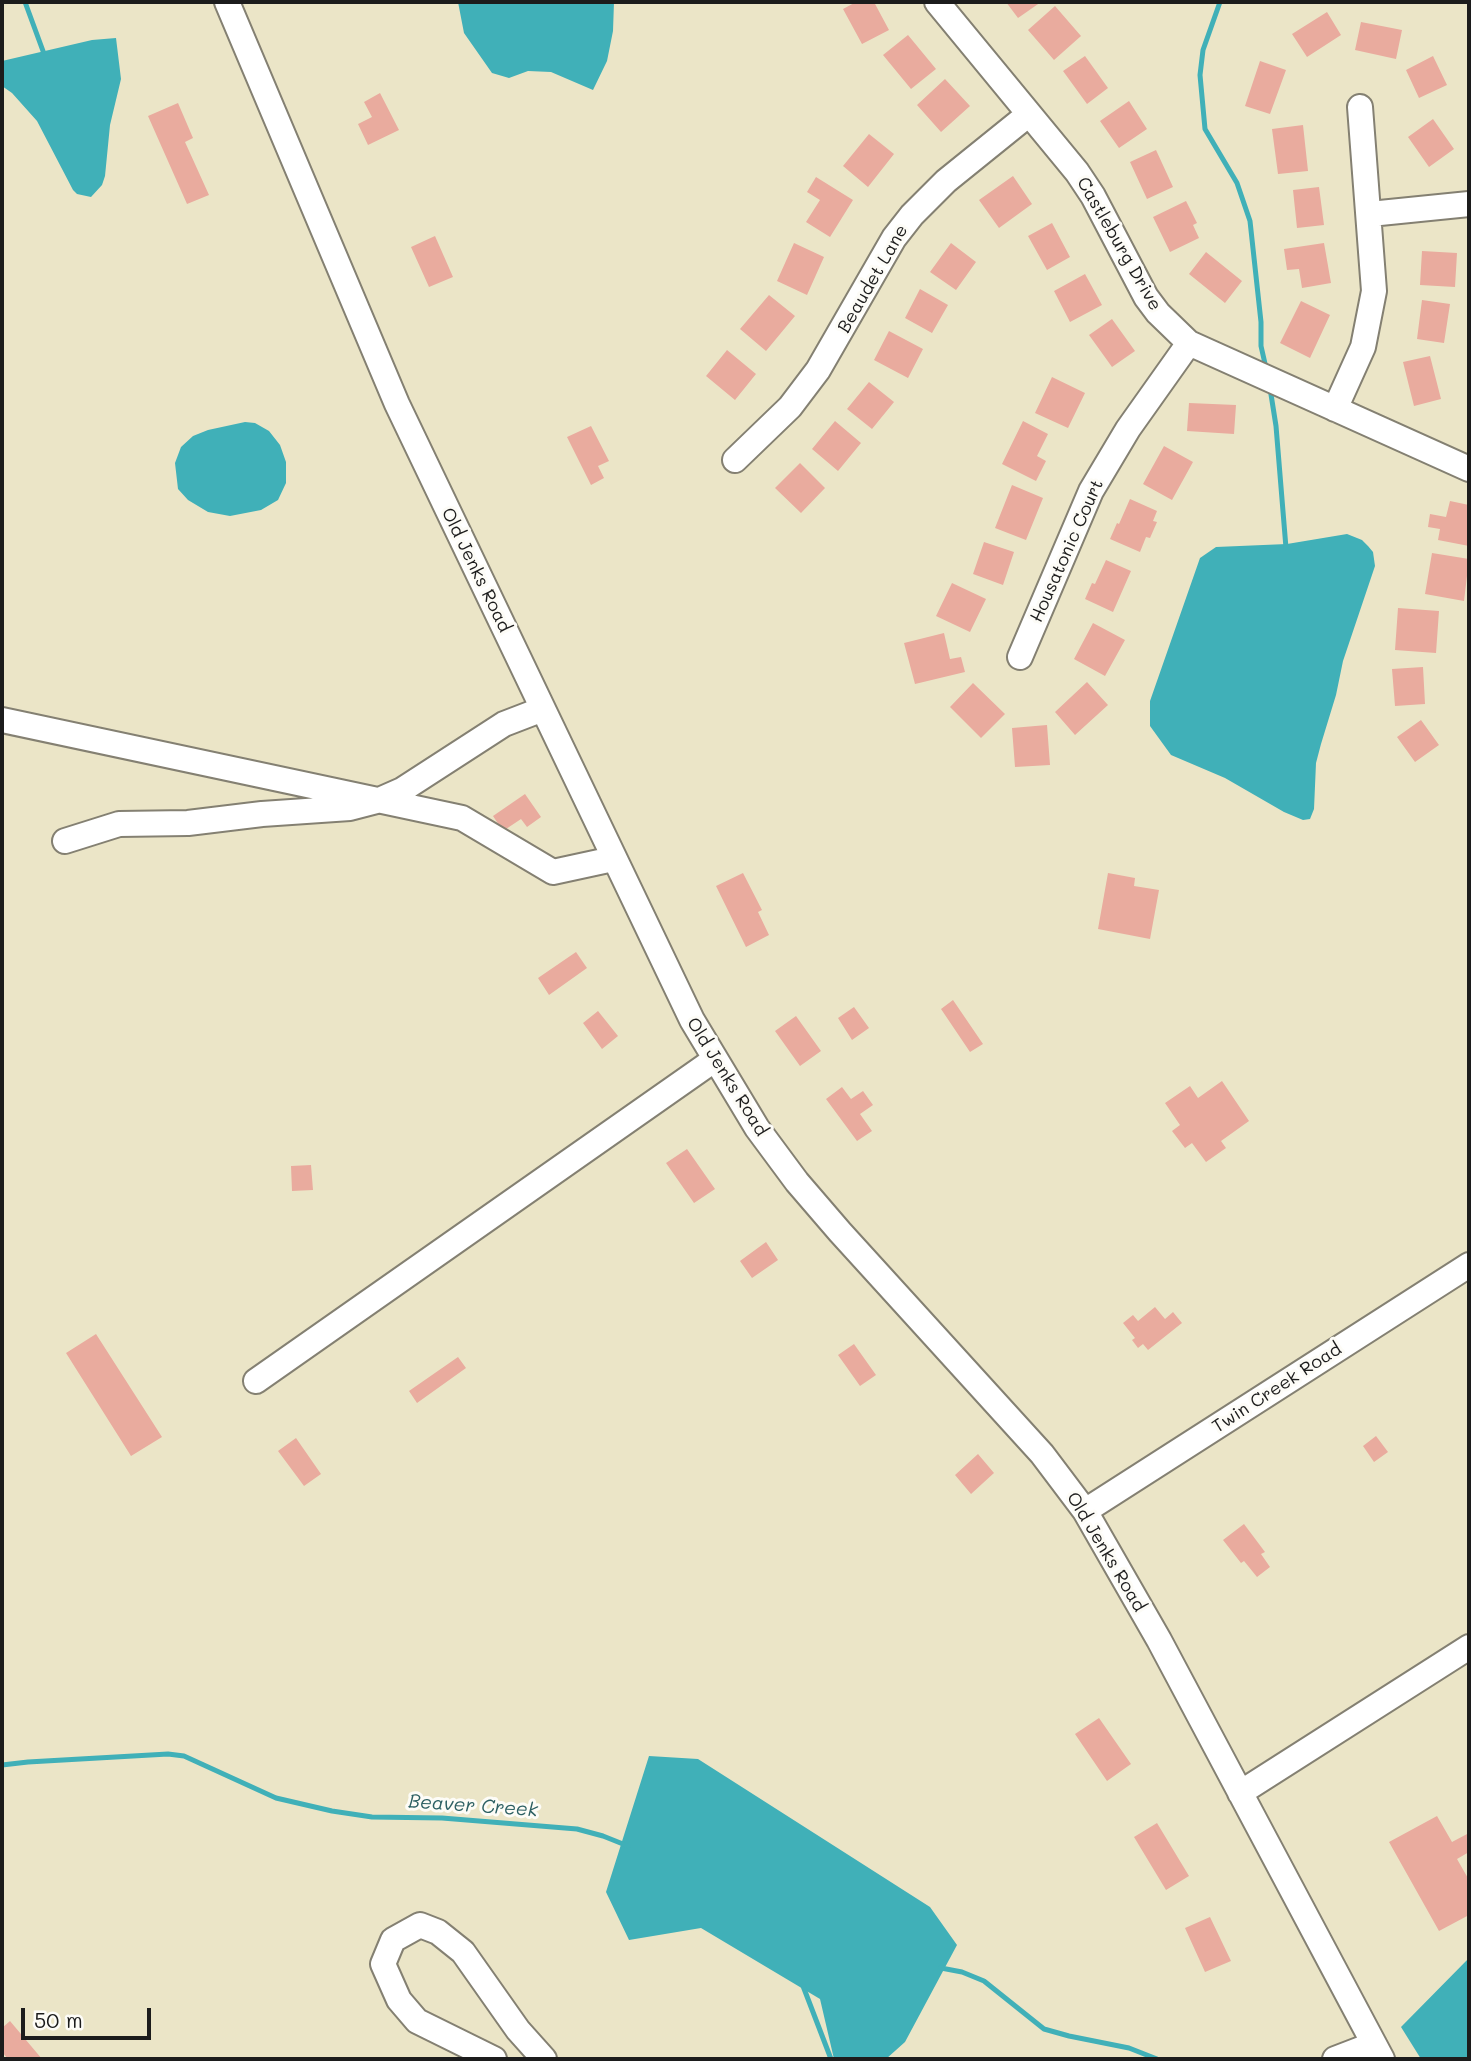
<!DOCTYPE html>
<html>
<head>
<meta charset="utf-8">
<style>
  body { margin:0 }
  #map { position:relative; width:1471px; height:2061px; overflow:hidden; background:#ebe5c7; font-family:Mali,sans-serif }
  canvas { display:block }
  .frame { position:absolute; inset:0; border:4px solid #1c1c1c; pointer-events:none }
  .scale { position:absolute; left:21px; top:2008px; width:130px; height:32px; box-sizing:border-box; border:4px solid #1c1c1c; border-top:0; padding-left:9px; font-size:21px; line-height:24px; white-space:nowrap; color:#1c1c1c; -webkit-text-stroke:5px #fdfcf7; paint-order:stroke }
</style>
</head>
<body>
<div id="map">
<canvas width="1471" height="2061"></canvas>
<div class="frame"></div>
<div class="scale">50 m</div>
</div>
<script>
const ctx = document.querySelector('canvas').getContext('2d');
ctx.lineJoin = 'round';
function paint(path, color) { ctx.fillStyle = color; ctx.fill(path, 'evenodd'); }
const shape = rows => new Path2D(rows.map(r => 'M' + r).join(''));
function trace(path, color, width, dash) { ctx.strokeStyle = color; ctx.lineWidth = width; ctx.lineCap = dash ? 'butt' : 'round'; ctx.setLineDash(dash || []); ctx.stroke(path); }
function label(font, color, halo, rows, align = 'center') {
  ctx.font = font + ' Mali,sans-serif'; ctx.lineWidth = 6; ctx.setLineDash([]); ctx.textBaseline = 'middle'; ctx.strokeStyle = halo; ctx.fillStyle = color; for (const [text, x, y, turn = 0] of rows) {
    ctx.save(); ctx.translate(x, y); ctx.rotate((+turn || 0) * Math.PI / 180); ctx.textAlign = isNaN(turn) ? turn : align; if (halo) ctx.strokeText(text, 0, 0); ctx.fillText(text, 0, 0); ctx.restore();
  }
}
const water = shape([
  [458,2,614,2,613,31,607,61,593,90,551,72,528,71,509,78,492,73,464,33],
  [116,38,121,79,110,125,105,176,102,185,91,197,77,194,73,190,37,121,12,93,2,86,2,61,92,40],
  [245,422,255,423,269,431,280,445,286,462,286,483,278,500,261,510,230,516,208,512,188,500,178,489,175,463,181,447,193,436,208,430],
  [1347,534,1362,540,1368,546,1373,552,1375,566,1343,661,1336,695,1321,744,1316,763,1314,809,1310,819,1303,820,1284,812,1225,778,1171,755,1150,726,1150,701,1200,558,1216,547,1287,544],
  [649,1756,698,1759,930,1907,957,1945,905,2042,886,2059,834,2059,820,1999,701,1928,629,1940,606,1892],
  [1469,1958,1469,2059,1421,2059,1401,2027]
]);
const stream = shape([
  [25,2,43,51],
  [1220,2,1203,50,1200,75,1205,129,1237,183,1250,221,1261,322,1261,346,1266,368],
  [1270,388,1276,426,1286,548],
  [2,1765,28,1762,168,1754,184,1756,276,1798,332,1811,372,1817,442,1818,577,1829,603,1836,628,1846],
  [941,1968,962,1972,984,1981,1044,2029,1069,2036,1129,2048,1157,2059],
  [803,1986,831,2059]
]);
const building = shape([
  [856,2,874,2,889,30,862,44,843,9],
  [1006,2,1041,2,1018,18],
  [1055,6,1081,36,1054,60,1028,30],
  [1327,12,1341,35,1307,57,1292,34],
  [1361,22,1402,30,1396,59,1355,50],
  [908,35,936,69,911,89,883,55],
  [1085,56,1108,88,1087,104,1063,71],
  [1433,56,1447,85,1419,98,1406,70],
  [1260,61,1286,70,1270,114,1245,106],
  [945,79,970,106,941,132,917,105],
  [380,93,399,130,368,145,358,124,372,117,364,102],
  [1129,101,1147,129,1119,148,1100,121],
  [178,103,193,138,185,142,209,195,187,204,148,116],
  [1433,119,1454,149,1429,167,1408,137],
  [1303,125,1308,171,1278,174,1272,129],
  [869,134,894,154,868,187,843,166],
  [1156,150,1173,187,1147,199,1130,162],
  [1013,176,1032,204,999,228,979,200],
  [816,177,853,200,830,237,806,222,820,200,807,192],
  [1319,187,1324,225,1297,228,1293,190],
  [1186,201,1197,223,1193,225,1199,238,1170,252,1153,217],
  [1052,223,1070,257,1047,270,1028,236],
  [435,236,453,277,429,287,411,247],
  [794,243,824,257,807,295,777,281],
  [951,243,976,262,956,290,930,272],
  [1324,243,1331,283,1302,288,1299,269,1287,270,1284,249],
  [1422,251,1457,253,1455,287,1420,285],
  [1206,252,1242,281,1225,303,1189,274],
  [1085,274,1102,305,1070,322,1054,291],
  [920,289,948,305,932,333,905,318],
  [769,295,795,316,766,351,740,329],
  [1422,300,1450,304,1444,343,1417,339],
  [1301,301,1330,315,1310,358,1280,343],
  [1112,319,1135,351,1112,367,1089,335],
  [889,331,923,349,908,378,874,360],
  [727,350,756,374,735,400,706,376],
  [1430,356,1441,399,1414,406,1403,362],
  [1052,377,1085,393,1068,428,1035,413],
  [869,382,894,402,872,429,847,409],
  [1189,403,1236,405,1234,434,1187,431],
  [835,421,861,443,838,471,812,449],
  [1023,421,1048,434,1037,456,1046,461,1036,481,1002,464],
  [591,426,609,461,598,466,604,478,591,485,567,437],
  [1164,446,1193,462,1172,500,1143,484],
  [800,463,825,488,801,513,775,488],
  [1012,485,1043,498,1026,540,995,528],
  [1130,499,1157,511,1153,521,1157,522,1150,538,1146,537,1140,552,1110,539,1117,523,1119,524],
  [1450,501,1469,505,1469,546,1438,540,1440,529,1428,527,1430,514,1446,517],
  [984,542,1014,552,1003,585,973,574],
  [1432,553,1469,559,1464,601,1425,594],
  [1106,560,1131,571,1113,612,1085,599,1092,583,1095,584],
  [952,583,986,599,970,632,936,616],
  [1398,608,1439,611,1436,653,1395,650],
  [1093,623,1125,640,1105,676,1074,659],
  [944,633,950,659,961,657,965,672,915,684,904,643],
  [1423,667,1425,704,1395,706,1392,669],
  [1087,682,1108,705,1075,735,1055,712],
  [973,683,1005,714,981,738,950,707],
  [1421,720,1439,745,1415,762,1397,737],
  [1047,725,1050,765,1015,767,1012,728],
  [525,794,541,817,527,827,521,819,503,831,493,816],
  [743,873,762,910,758,912,769,935,746,947,716,886],
  [1108,873,1135,878,1134,886,1159,890,1150,939,1098,929],
  [576,952,587,968,549,995,538,978],
  [953,1000,983,1044,970,1052,941,1009],
  [854,1007,869,1028,852,1040,838,1018],
  [598,1011,618,1036,602,1049,583,1023],
  [796,1016,821,1051,800,1066,775,1031],
  [1222,1081,1249,1121,1221,1141,1226,1148,1206,1162,1192,1143,1185,1148,1172,1131,1180,1125,1165,1103,1190,1086,1198,1098],
  [842,1087,851,1099,863,1091,873,1105,860,1114,872,1131,857,1141,826,1099],
  [687,1149,715,1189,694,1203,666,1163],
  [311,1165,313,1190,292,1191,291,1166],
  [766,1242,778,1260,752,1278,740,1261],
  [1155,1307,1165,1319,1173,1312,1182,1323,1148,1350,1143,1344,1138,1348,1132,1340,1135,1338,1123,1323,1133,1315,1138,1321],
  [96,1334,162,1437,131,1456,66,1353],
  [854,1344,876,1375,860,1386,838,1355],
  [458,1357,466,1368,417,1403,409,1391],
  [1376,1436,1388,1452,1374,1462,1363,1446],
  [296,1438,321,1474,304,1486,278,1451],
  [978,1454,994,1473,971,1494,955,1475],
  [1244,1524,1265,1552,1261,1554,1270,1567,1257,1577,1244,1561,1241,1563,1223,1540],
  [1099,1718,1131,1764,1107,1781,1075,1734],
  [1437,1816,1452,1842,1469,1833,1469,1852,1457,1859,1469,1880,1469,1915,1439,1931,1389,1842],
  [1157,1823,1189,1876,1166,1890,1134,1837],
  [1210,1917,1231,1961,1205,1972,1185,1928],
  [10,2021,42,2059,8,2059,2,2052,2,2028]
]);
const minor = shape([
  [227,2,397,404,692,1020,757,1128,797,1182,840,1232,1042,1454,1085,1511,1159,1640,1382,2059],
  [937,2,1077,172,1093,196,1146,297,1158,313,1189,343,1469,469],
  [1370,214,1469,204],
  [1335,409,1363,347,1374,291,1360,107],
  [735,460,790,407,818,370,894,238,912,215,946,181,1029,114],
  [1020,657,1091,491,1128,429,1189,343],
  [2,720,462,818,553,872,613,859],
  [65,841,119,824,188,823,262,814,350,808,377,801,402,790,504,724,543,709],
  [256,1381,714,1060],
  [1085,1511,1469,1265],
  [1240,1793,1469,1647],
  [494,2059,417,2021,399,2000,383,1964,393,1940,420,1925,438,1932,463,1952,518,2030,544,2059],
  [1335,2059,1374,2044]
]);
const streetNames = [
  ["Castleburg Drive",1119,244,60],
  ["Beaudet Lane",873,279,-60],
  ["Housatonic Court",1067,551,-66],
  ["Old Jenks Road",476,570,64],
  ["Old Jenks Road",727,1077,58],
  ["Twin Creek Road",1277,1388,-33],
  ["Old Jenks Road",1106,1552,59]
];
const waterNames = [
  ["Beaver Creek",473,1806,4]
];
paint(water, '#40b0b8');
trace(stream, '#40b0b8', 5);
paint(building, '#e9ab9e');
trace(minor, '#848072', 28);
trace(minor, '#fff', 24);
label('18px', '#1c1c1c', '#fdfcf7', streetNames);
label('italic 19px', '#2c5f62', '#fdfcf7', waterNames);
</script>
</body>
</html>
